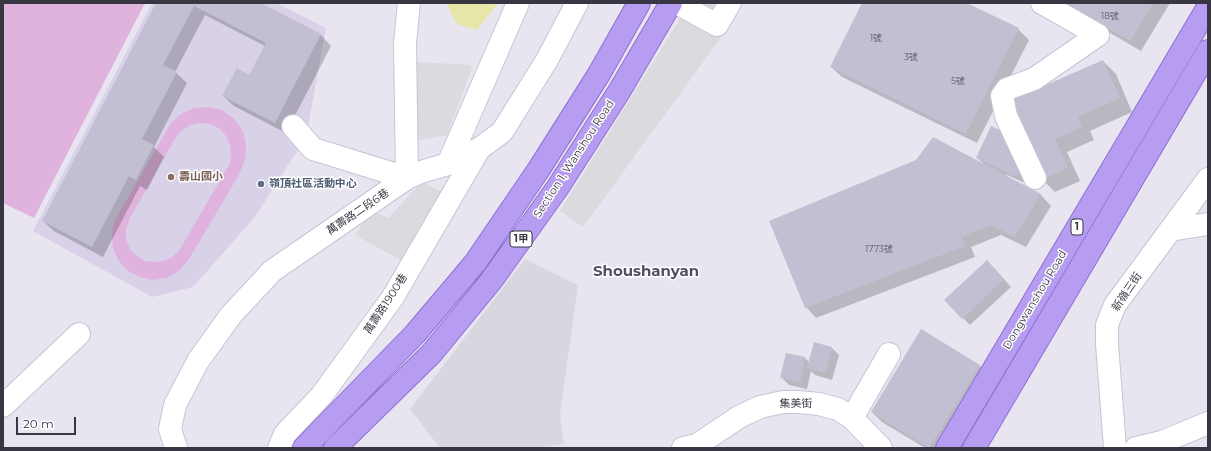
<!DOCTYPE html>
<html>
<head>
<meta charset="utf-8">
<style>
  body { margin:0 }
  #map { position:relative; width:1211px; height:451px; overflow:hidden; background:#e8e5f0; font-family:Montserrat,sans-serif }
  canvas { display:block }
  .frame { position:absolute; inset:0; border:4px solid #383642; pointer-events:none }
  .scale { position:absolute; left:16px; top:417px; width:60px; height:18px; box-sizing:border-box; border:2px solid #383642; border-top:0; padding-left:5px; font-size:12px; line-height:14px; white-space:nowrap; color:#383642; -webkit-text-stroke:3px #fff; paint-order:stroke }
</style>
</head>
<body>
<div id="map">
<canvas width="1211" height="451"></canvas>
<div class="frame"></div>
<div class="scale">20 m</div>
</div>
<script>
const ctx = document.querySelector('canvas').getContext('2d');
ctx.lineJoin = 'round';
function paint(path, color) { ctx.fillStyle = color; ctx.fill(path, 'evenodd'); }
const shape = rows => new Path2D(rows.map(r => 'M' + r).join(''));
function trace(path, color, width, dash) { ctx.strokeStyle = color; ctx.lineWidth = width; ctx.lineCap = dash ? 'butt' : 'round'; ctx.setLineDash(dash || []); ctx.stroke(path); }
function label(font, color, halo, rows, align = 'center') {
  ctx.font = font + ' Montserrat,"Noto Sans TC",sans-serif'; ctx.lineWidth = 3; ctx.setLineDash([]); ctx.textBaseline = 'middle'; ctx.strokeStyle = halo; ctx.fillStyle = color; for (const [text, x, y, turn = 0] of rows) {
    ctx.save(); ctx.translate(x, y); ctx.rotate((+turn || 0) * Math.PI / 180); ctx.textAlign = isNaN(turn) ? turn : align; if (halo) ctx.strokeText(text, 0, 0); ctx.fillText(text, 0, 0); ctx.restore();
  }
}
const industrial = shape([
  [525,259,578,285,560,414,564,444,537,448,440,448,410,409]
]);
const education = shape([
  [152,3,276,3,326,28,306,137,255,217,193,287,152,297,33,231]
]);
const green = shape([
  [3,3,145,3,34,218,3,203],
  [209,107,222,110,234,119,243,131,246,145,245,159,240,173,189,259,179,271,167,278,153,280,140,277,128,271,119,261,113,249,112,236,114,222,171,123,181,114,194,108],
  [200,123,211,124,220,129,226,136,230,145,231,154,230,163,179,251,172,257,164,261,154,262,145,261,136,255,130,249,126,239,126,229,130,218,175,139,181,131,190,125]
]);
const parking = shape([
  [690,3,742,3,733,21,583,227,560,211],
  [415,62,473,65,447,135,417,141],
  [422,182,446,194,404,262,355,235,372,211,388,218]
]);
const water = shape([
  [446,3,498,3,477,30,457,24]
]);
const shadow = shape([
  [157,3,259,3,321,35,331,46,286,133,234,106,223,96,249,76,265,46,205,15,175,72,187,83,154,147,164,157,147,190,140,186,103,257,54,231,43,221],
  [863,3,965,3,1018,29,1029,40,977,143,842,77,831,67],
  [1059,3,1170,3,1141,51],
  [1103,61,1116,74,1132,112,1090,131,1094,140,1067,152,1080,181,1055,192,1042,179,1008,103],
  [991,127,1029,174,1025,183,1007,175,1006,177,1041,195,1051,206,1026,247,1001,235,971,247,975,257,816,318,806,307,984,164,977,158],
  [995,269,1011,287,970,325,963,318],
  [922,330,980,366,990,376,946,448,925,448,882,422,872,412],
  [832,348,839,355,832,380,815,375,811,371,807,389,789,385,781,377,787,354,805,358,809,362]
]);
const building = shape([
  [156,3,261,3,321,34,275,123,222,96,237,68,249,75,266,43,194,6,163,65,177,72,142,139,154,145,136,180,129,176,92,247,42,221],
  [862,3,967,3,1019,28,966,134,830,67],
  [1065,3,1153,3,1130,41],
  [1103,60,1120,98,1078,117,1082,127,1055,139,1068,168,1041,180,1007,102],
  [991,126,1013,136,1019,146,1012,161,1023,165,1017,177,976,158],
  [933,137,1041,194,1015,237,990,225,961,237,965,246,805,308,769,221,916,160],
  [987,260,1004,279,962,319,944,300],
  [921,329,980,365,929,448,871,412],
  [814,342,832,347,825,373,807,368],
  [786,353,805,357,800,382,780,378]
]);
const minor = shape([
  [677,3,717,25,730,3],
  [293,126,313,149,407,178,405,43,409,3],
  [448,164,518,3],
  [1035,178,1006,116,1002,96,1007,89,1034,79,1098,35,1042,3],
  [1170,230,1208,224],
  [3,406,79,334],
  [852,418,889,354],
  [176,448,170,429,175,405,198,361,231,315,272,271,407,178,421,172,448,164,479,149,502,132,547,60,577,3],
  [279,448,285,434,322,395,393,297,479,149],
  [683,448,697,445,739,417,760,407,783,402,798,402,819,404,838,409,852,418,881,448],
  [1115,448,1107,344,1107,325,1115,305,1208,179],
  [1136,448,1162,442,1208,423]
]);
const major = shape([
  [304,448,415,334,475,263,539,169,599,74,639,3],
  [335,448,431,354,491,281,558,187,620,90,671,3],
  [947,448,1208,7],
  [974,448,1208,51]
]);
const markers = [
  [171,177,4,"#8d6e63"],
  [261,184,4,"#5c6f8a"]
];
const numberNames = [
  ["18號",1110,16],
  ["1號",876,38],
  ["3號",911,57],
  ["5號",958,81],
  ["1773號",879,249]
];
const shields = [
  [1077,227,12],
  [521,239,22]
];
const shieldNames = [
  ["1",1077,227],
  ["1甲",521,239]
];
const streetNames = [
  ["Section 1, Wanshou Road",574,159,-57],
  ["萬壽路二段6巷",358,212,-34],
  ["新嶺三街",1127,292,-56],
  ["Dongwanshou Road",1035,300,-59],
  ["萬壽路1900巷",386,304,-57],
  ["集美街",796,404,-1]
];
const educationNames = [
  ["壽山國小",179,177]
];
const serviceNames = [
  ["嶺頂社區活動中心",269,184]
];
const districtNames = [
  ["Shoushanyan",646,272]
];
paint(industrial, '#d8d7e0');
paint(education, '#d8d1e8');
paint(green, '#e0b3df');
paint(parking, '#dbdadf');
paint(water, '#e6e6a8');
paint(shadow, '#0003');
paint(building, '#c3bfd3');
trace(minor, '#c8c3d5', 24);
trace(major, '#8c70d4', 24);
trace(minor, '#fff', 22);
trace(major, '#b69df2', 22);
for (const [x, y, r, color] of markers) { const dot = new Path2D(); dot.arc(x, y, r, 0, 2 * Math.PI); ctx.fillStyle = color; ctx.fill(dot); trace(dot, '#fff', 1.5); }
label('9px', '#5b5866', null, numberNames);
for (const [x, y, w] of shields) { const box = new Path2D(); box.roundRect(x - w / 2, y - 8, w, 16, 3); ctx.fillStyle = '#fff'; ctx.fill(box); trace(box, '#383642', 1); }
label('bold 10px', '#383642', null, shieldNames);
label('11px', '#383642', '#fff', streetNames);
label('bold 11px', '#785e54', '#fff', educationNames, 'left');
label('bold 11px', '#4e5e75', '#fff', serviceNames, 'left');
label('bold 15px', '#524e63', '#fff', districtNames);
</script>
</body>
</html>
